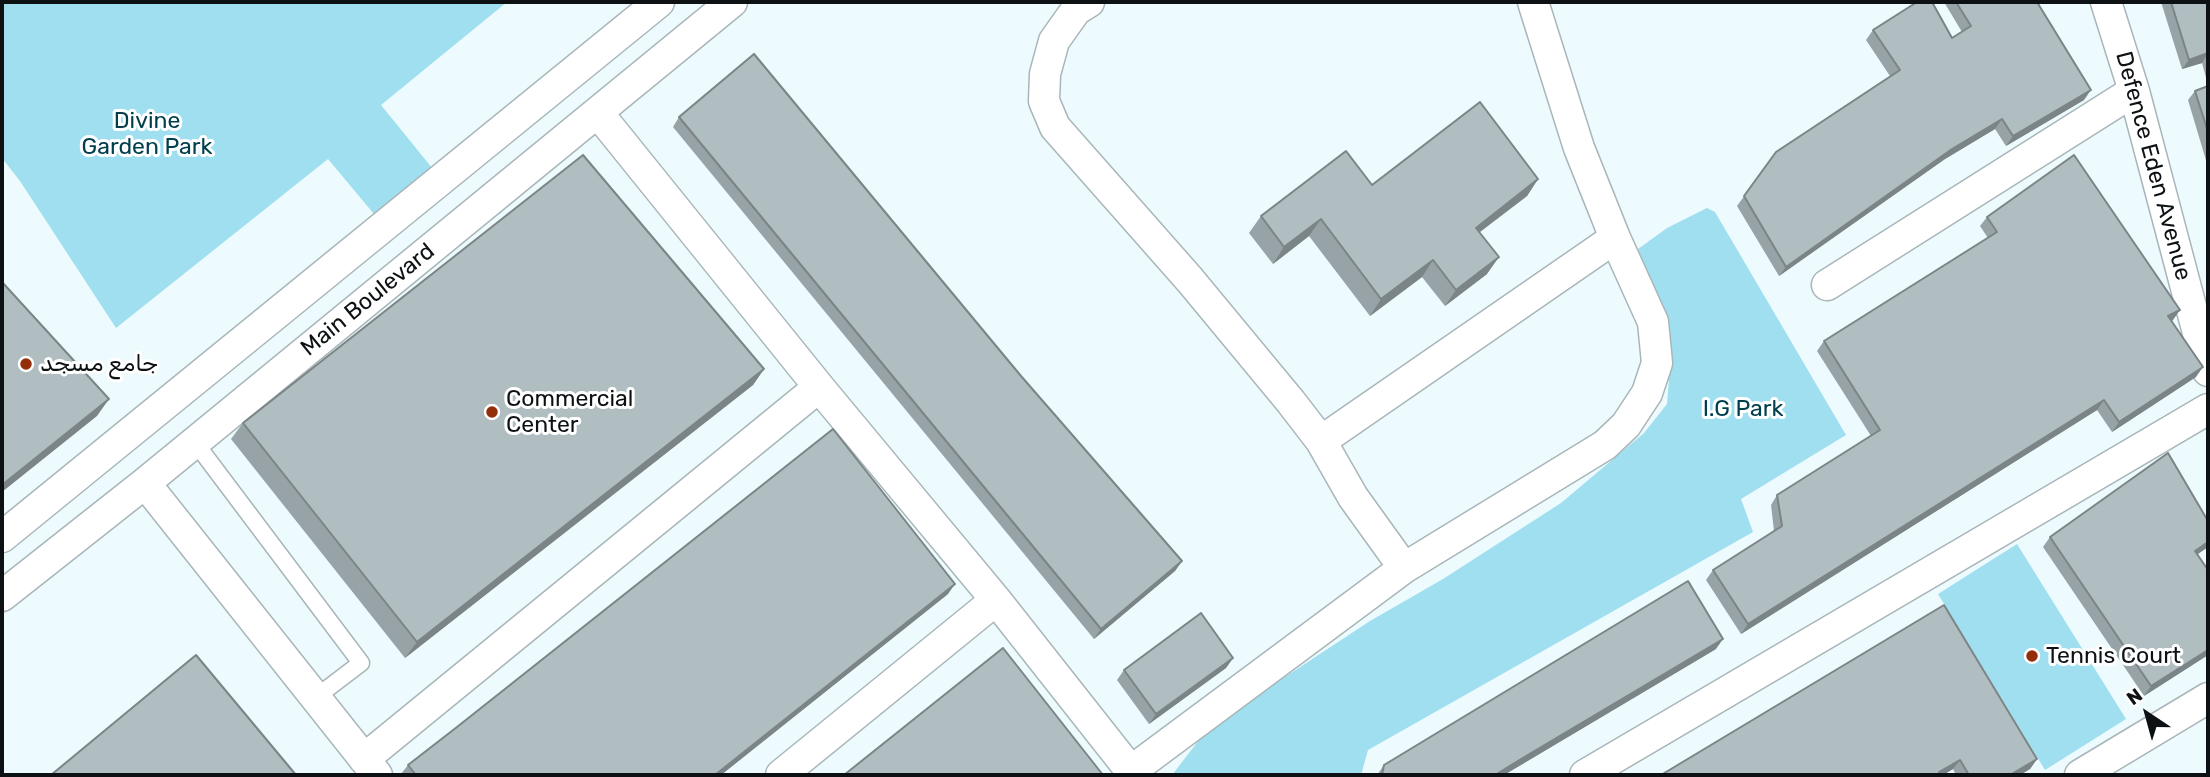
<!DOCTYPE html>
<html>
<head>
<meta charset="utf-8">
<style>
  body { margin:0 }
  #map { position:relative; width:2210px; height:777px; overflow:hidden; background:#edfafe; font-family:Rubik,sans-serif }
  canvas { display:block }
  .frame { position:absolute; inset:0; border:4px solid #0d1113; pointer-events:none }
  .north { position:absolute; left:2112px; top:679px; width:70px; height:70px; -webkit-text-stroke:5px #fff; paint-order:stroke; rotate:324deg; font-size:19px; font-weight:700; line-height:28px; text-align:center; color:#0d1113 }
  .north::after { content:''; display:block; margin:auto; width:24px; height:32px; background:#0d1113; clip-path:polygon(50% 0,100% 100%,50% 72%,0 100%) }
</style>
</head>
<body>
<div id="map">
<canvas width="2210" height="777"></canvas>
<div class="frame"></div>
<div class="north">N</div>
</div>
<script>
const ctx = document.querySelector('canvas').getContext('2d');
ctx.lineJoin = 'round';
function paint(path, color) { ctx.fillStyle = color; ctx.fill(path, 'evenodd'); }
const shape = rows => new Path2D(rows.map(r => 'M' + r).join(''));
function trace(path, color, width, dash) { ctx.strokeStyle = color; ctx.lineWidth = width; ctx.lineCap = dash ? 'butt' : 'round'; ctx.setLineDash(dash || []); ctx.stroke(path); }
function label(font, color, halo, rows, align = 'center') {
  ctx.font = font + ' Rubik,"Noto Sans Arabic",sans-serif'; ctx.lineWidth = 6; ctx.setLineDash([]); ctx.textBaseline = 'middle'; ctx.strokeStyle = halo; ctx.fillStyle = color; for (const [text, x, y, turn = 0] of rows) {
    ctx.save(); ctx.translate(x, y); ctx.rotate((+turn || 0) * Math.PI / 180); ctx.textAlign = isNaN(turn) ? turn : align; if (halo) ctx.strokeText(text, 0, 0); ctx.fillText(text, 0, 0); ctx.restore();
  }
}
const green = shape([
  [2,2,507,2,381,105,437,174,379,220,328,159,116,328,20,181,2,158],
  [1707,208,1715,212,1846,435,1741,499,1753,532,1368,750,1361,775,1172,775,1209,727,1370,621,1443,579,1561,503,1644,433,1667,404,1670,365,1660,310,1638,249,1667,228],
  [2017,544,2126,719,2045,770,1938,594]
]);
const lane = shape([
  [194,441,361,663,315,698]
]);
const street = shape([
  [1089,2,1076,10,1054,41,1045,74,1044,101,1055,127,1190,280,1291,402,1321,441,1353,497,1404,568],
  [2106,2,2134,91,2208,371],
  [598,113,819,387,996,600,1134,775],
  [1827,285,2134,91],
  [1321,441,1615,238],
  [145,483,377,775],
  [2,537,659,2],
  [2,596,145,483,732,2],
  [364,759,819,387],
  [1131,771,1404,568,1605,445,1626,425,1647,393,1657,363,1653,322,1615,238,1579,148,1533,2],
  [781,775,996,600],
  [1585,775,2208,409],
  [2080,775,2208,698]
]);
const wall = shape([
  [1944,2,2037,2,2084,100,2006,146,1995,129,1945,159,1779,276,1737,206,1776,152,1890,76,1866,40,1873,30,1952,38,1962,32],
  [2161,2,2208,2,2208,85,2202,63,2182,69],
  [2208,86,2208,167,2188,100,2195,91],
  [679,117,1021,376,1182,561,1175,571,1094,639,673,127],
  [1538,179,1527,196,1480,232,1487,274,1445,306,1422,277,1370,316,1309,236,1273,264,1249,233,1261,216],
  [1987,217,2173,320,2172,321,2196,377,2112,432,2097,410,1741,634,1706,580,1713,570,1774,531,1771,505,1777,495,1871,436,1817,351,1824,341,1988,238,1980,226],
  [764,369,753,385,405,658,231,439,243,423],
  [2208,521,2208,547,2197,554,2208,655,2144,696,2043,547,2050,537],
  [948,594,721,775,401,774,408,765],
  [1944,605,2037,759,2030,769,2020,775,1956,775,1953,769,1943,775,1661,775],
  [1716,649,1504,775,1377,775,1384,765],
  [1233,658,1226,668,1149,724,1117,680,1124,670]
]);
const shadedWall = shape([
  [2208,53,2202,63,2182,69,2189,60],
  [2091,90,2084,100,2006,146,2013,136],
  [2002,119,1995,129,1945,159,1779,276,1786,267,1952,149],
  [1538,179,1527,196,1464,244,1476,228],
  [1321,219,1309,236,1273,264,1284,247],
  [1499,257,1487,274,1445,306,1456,290],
  [1433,260,1422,277,1370,316,1381,299],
  [2180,310,2173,320,2161,326,2168,316],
  [2203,367,2196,377,2112,432,2119,422],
  [764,369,753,385,405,658,417,642],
  [109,399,97,416,2,492,2,485],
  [2104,400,2097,410,1741,634,1748,624],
  [2208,542,2208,547,2188,561,2195,551],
  [1182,561,1175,571,1094,639,1101,629],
  [955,584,948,594,721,775,715,775],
  [1723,639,1716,649,1504,775,1495,775,1526,756],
  [2208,650,2208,655,2144,696,2151,686],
  [1233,658,1226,668,1149,724,1156,714],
  [2037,759,2030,769,2020,775,2010,775],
  [1960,760,1953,769,1943,775,1937,775,1939,772]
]);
const building = shape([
  [1917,2,1932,2,1952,38,1971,26,1956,2,2037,2,2091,90,2013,136,2002,119,1952,149,1786,267,1744,196,1776,152,1900,70,1873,30,1917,2],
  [2171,2,2208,2,2208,53,2189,60,2171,2],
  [754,54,1021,376,1182,561,1101,629,679,117,754,54],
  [2208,86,2208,132,2195,91,2208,86],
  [1480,102,1538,179,1476,228,1499,257,1456,290,1433,260,1381,299,1321,219,1284,247,1261,216,1346,151,1372,185,1480,102],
  [583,155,764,369,417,642,243,423,583,155],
  [2074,155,2180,310,2168,316,2203,367,2119,422,2104,400,1748,624,1713,570,1782,526,1777,495,1880,430,1824,341,1997,232,1987,217,2074,155],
  [2,282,109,399,2,485,2,282],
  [833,429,955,584,715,775,416,775,408,765,457,727,833,429],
  [2168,453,2208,521,2208,542,2195,551,2208,570,2208,650,2151,686,2050,537,2168,453],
  [1688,581,1723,639,1526,756,1495,775,1382,775,1384,765,1688,581],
  [1944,605,2037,759,2010,775,1969,775,1960,760,1939,772,1941,775,1661,775,1944,605],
  [1201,613,1233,658,1156,714,1124,670,1201,613],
  [1003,648,1103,775,844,775,1003,648],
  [196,655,296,775,51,775,196,655]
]);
const markers = [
  [26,364,7,"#942e09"],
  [492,412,7,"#942e09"],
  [2032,656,7,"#942e09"]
];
const parkNames = [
  ["Divine",147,121],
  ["Garden Park",147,147],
  ["I.G Park",1743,409]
];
const streetNames = [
  ["Defence Eden Avenue",2153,166,75],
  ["Main Boulevard",368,300,-39]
];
const poiNames = [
  ["جامع مسجد",40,364],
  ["Commercial",506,399],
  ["Center",506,425],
  ["Tennis Court",2046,656]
];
paint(green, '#9fdff0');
trace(lane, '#a9b6b9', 19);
trace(street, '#a9b6b9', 33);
trace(lane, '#fff', 16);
trace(street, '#fff', 30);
paint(wall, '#97a3a6');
paint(shadedWall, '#7b8487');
paint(building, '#b0bdc1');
trace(building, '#7b8487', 2);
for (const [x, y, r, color] of markers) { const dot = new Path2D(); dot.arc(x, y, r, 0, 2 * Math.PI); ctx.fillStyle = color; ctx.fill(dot); trace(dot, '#fff', 2.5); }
label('23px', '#00404d', '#fff', parkNames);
label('23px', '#0d1113', '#fff', streetNames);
label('23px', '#0d1113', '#fff', poiNames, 'left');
</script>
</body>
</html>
